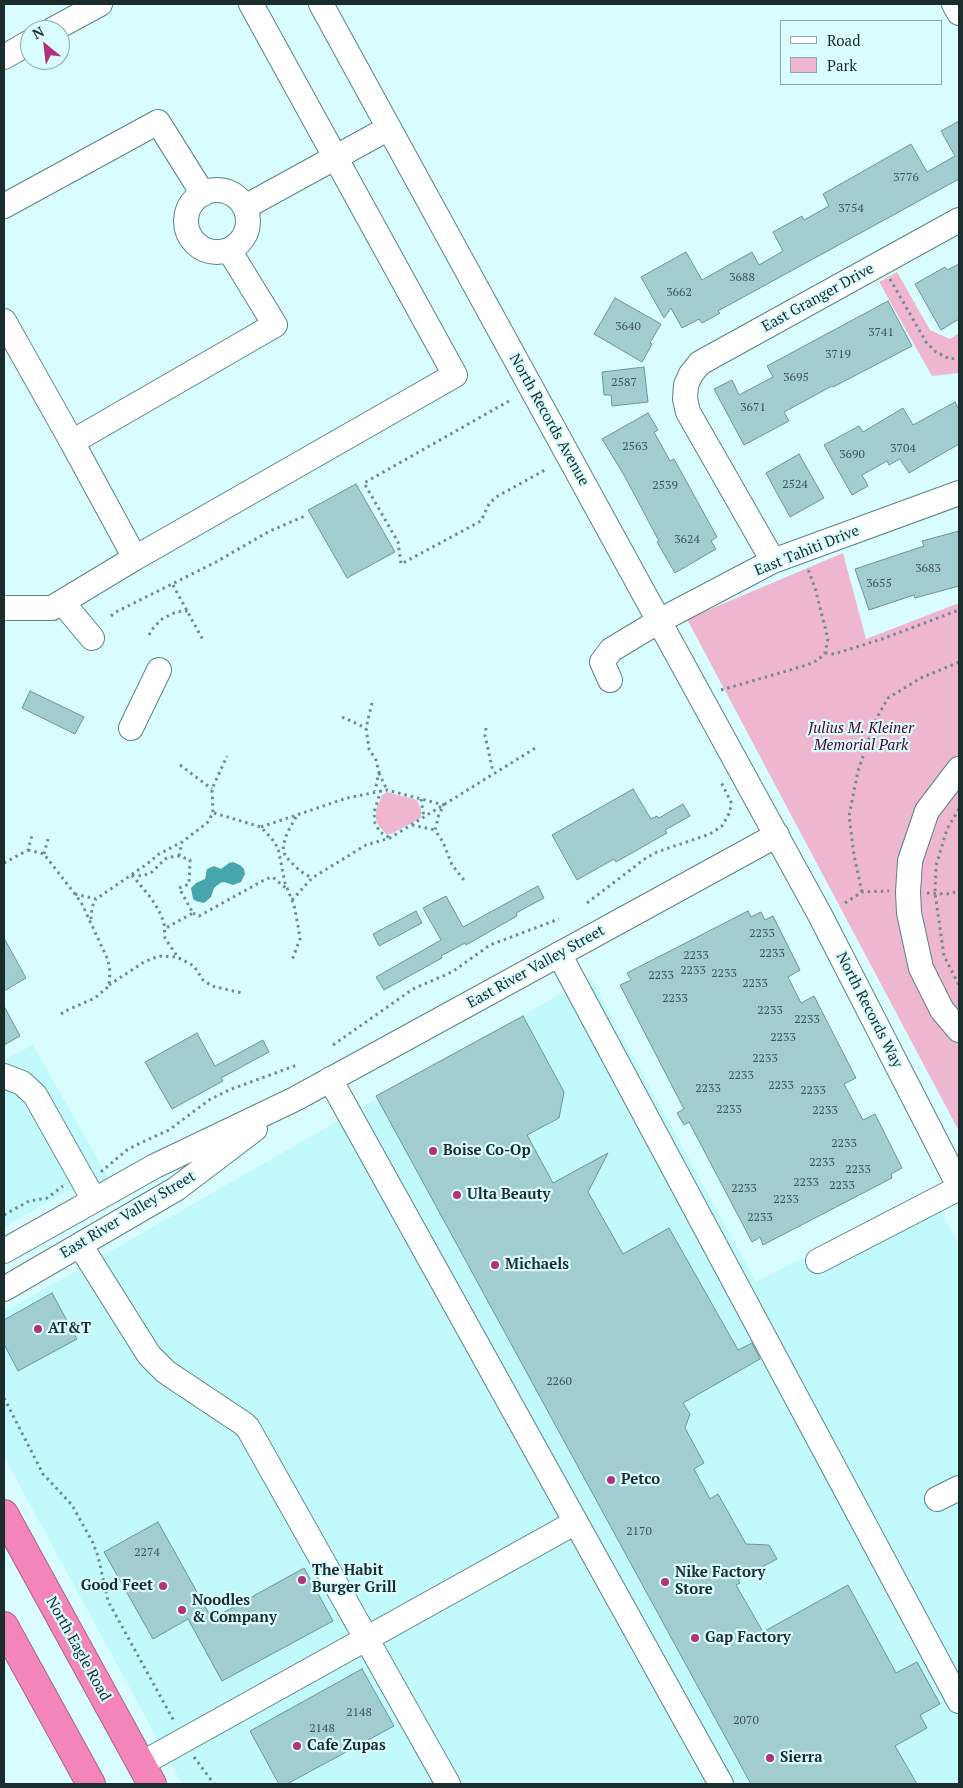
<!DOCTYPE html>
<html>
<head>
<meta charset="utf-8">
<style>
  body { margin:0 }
  #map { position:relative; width:963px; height:1788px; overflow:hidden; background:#d9fdff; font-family:"PT Serif",serif }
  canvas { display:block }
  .frame { position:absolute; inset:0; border:5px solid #1b2c2d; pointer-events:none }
  .legend { position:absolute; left:780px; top:20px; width:162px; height:65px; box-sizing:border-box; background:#d9fdff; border:1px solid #8da9ab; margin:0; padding:6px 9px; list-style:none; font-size:15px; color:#1b2c2d }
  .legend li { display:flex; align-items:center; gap:10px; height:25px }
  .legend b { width:25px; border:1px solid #8da9ab }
  .north { position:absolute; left:20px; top:20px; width:50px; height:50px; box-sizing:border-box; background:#d9fdff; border:1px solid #8da9ab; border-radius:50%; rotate:331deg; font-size:14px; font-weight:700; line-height:20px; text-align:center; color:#1b2c2d }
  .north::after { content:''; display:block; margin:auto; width:18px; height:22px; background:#b3317a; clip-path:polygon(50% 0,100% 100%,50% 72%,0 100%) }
</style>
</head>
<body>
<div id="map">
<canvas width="963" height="1788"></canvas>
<div class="frame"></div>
<ul class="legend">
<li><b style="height:6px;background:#fff"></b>Road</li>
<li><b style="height:14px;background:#efb6cf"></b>Park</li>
</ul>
<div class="north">N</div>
</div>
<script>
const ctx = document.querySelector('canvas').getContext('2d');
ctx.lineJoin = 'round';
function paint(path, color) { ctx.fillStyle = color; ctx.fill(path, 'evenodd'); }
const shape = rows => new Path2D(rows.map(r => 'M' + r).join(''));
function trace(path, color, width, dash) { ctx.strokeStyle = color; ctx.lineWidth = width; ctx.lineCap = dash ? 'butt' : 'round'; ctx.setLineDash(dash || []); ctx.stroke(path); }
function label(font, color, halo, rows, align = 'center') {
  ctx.font = font + ' "PT Serif",serif'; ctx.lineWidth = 4.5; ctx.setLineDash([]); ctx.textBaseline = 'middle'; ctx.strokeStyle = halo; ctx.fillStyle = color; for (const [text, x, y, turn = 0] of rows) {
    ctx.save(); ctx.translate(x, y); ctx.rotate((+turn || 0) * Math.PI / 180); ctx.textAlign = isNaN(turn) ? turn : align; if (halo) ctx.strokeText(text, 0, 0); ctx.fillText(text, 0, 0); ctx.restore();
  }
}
const built = shape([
  [590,977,756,1282,931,1192,959,1245,959,1784,182,1784,4,1457,4,1312],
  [33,1045,109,1179,66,1192,4,1227,4,1060]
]);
const green = shape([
  [897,272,930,330,950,339,959,333,959,373,932,376,879,282],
  [843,553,866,639,959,603,959,1131,687,619],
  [387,792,417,800,421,810,421,818,391,834,386,834,379,826,376,819,376,810,382,795]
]);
const water = shape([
  [233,862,240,865,244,869,245,874,241,882,233,885,224,882,220,883,214,888,211,897,204,903,196,901,193,899,191,888,196,883,205,879,207,869,214,866,221,869,229,863]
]);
const building = shape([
  [959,121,959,179,718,311,720,313,702,323,699,319,682,328,671,308,664,318,641,277,686,252,702,280,752,252,759,265,783,251,773,232,802,216,804,220,829,206,823,194,911,144,927,172,955,156,941,131,959,121],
  [959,264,959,319,941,330,915,284,945,267,947,270,959,264],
  [615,298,661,324,650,343,652,344,642,362,594,334,615,298],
  [888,301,912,346,833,387,832,386,784,412,789,421,744,445,714,389,732,380,739,395,773,377,767,366,888,301],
  [644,367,648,402,612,406,611,395,604,395,602,372,644,367],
  [955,402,959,410,959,444,909,473,900,459,889,465,887,461,862,475,868,486,852,495,824,445,859,426,863,432,903,408,913,425,955,402],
  [648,413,658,430,654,432,670,461,674,459,717,537,711,541,716,549,675,573,657,542,659,541,624,475,602,439,648,413],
  [799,454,824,498,790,517,766,473,799,454],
  [356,484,395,552,347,578,308,510,356,484],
  [959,531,959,586,915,598,914,595,869,610,855,569,924,546,922,541,959,531],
  [30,691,84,717,75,734,22,708,30,691],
  [633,789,651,819,657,816,659,818,683,804,690,816,665,830,667,833,616,862,614,859,577,880,552,835,633,789],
  [538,886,544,898,516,913,517,916,466,945,465,943,441,956,442,958,384,990,376,977,441,940,423,908,446,896,463,927,538,886],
  [416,911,422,923,379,946,373,934,416,911],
  [748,911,751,917,761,912,765,920,773,916,800,970,788,977,801,1003,814,996,856,1078,844,1084,863,1120,875,1114,902,1168,891,1174,892,1178,763,1245,760,1237,752,1242,689,1122,684,1125,677,1113,684,1109,620,985,631,980,627,973,748,911],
  [4,938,26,978,4,991,4,938],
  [4,1006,20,1036,4,1045,4,1006],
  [523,1016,564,1092,559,1118,527,1135,553,1183,608,1153,588,1192,623,1254,669,1228,738,1350,752,1343,760,1359,683,1403,690,1414,685,1428,704,1463,694,1469,710,1499,718,1494,746,1544,769,1545,777,1559,738,1580,740,1583,736,1585,763,1632,848,1585,896,1673,917,1662,940,1704,920,1715,927,1728,895,1746,917,1784,751,1784,376,1096,523,1016],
  [197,1033,215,1066,263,1040,269,1052,221,1078,223,1081,172,1109,145,1062,197,1033],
  [52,1293,77,1339,18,1371,4,1344,4,1320,52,1293],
  [158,1522,212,1619,304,1568,333,1621,222,1681,188,1619,153,1639,104,1552,158,1522],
  [362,1669,394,1726,287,1784,279,1784,250,1731,362,1669]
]);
const path = shape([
  [890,279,926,342,936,352,950,359,959,358],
  [509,401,364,483,398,542,401,564,481,521,489,504,496,497,545,470],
  [173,585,203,640],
  [111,616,116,612,216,562,268,532,307,515],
  [149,635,154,627,162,619,176,612,188,611],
  [825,653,834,654,882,639,959,610],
  [721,690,807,665,818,660,825,653,828,639,815,588,808,569],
  [372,703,366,728,369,749,376,760,379,772,375,791],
  [342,717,366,728],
  [486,728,485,735,493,772],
  [180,765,212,789],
  [379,773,387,790],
  [381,790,374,812,375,823,380,832,390,838],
  [421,799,424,818],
  [959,809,947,829,936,866,935,893,944,956,959,985],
  [214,813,261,827,272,839,278,848,285,883,294,905,298,925,300,939,292,960],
  [296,817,287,833,283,846,285,856,300,871,312,878],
  [412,825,435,830],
  [261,827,347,798,387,790,444,805,439,814,435,830,443,842,452,865,464,880],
  [28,850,44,854,81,902,108,960,110,972,109,986,95,998,63,1012,60,1016],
  [44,854,48,839],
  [179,856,182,842],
  [4,863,28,850,32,835],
  [132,875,143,876,152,872,165,859,171,857,179,856,190,860,189,884,179,888,193,913,164,929],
  [132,875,151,898,158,909,164,922,165,938,177,956],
  [862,892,854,855,849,816,858,771,875,721,888,698,921,678,959,662],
  [927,893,947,894,959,891],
  [75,894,96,899,147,864,159,854,182,842,207,823,213,813,212,789,227,756],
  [292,900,312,878,366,845,390,838,537,747],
  [587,903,646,858,657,852,710,834,722,826,730,812,731,802,721,782],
  [845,903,862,892,889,891],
  [193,913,199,916,266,879,272,877,275,879,287,889],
  [91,919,92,907,96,899],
  [109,985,144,962,159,956,177,957,194,966,203,980,212,986,242,993],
  [333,1045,413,989,452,972,490,945,559,919],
  [101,1170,102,1171,127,1150,136,1145,169,1130,209,1100,229,1090,297,1065],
  [4,1215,29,1201,47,1198,63,1186],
  [4,1398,43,1474,72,1505,93,1543,98,1556,108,1601,175,1723],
  [194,1757,214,1784]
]);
const minor = shape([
  [321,4,820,915,959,1186],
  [954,4,959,13],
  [52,30,100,4],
  [4,57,30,42],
  '186 221a31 31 0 1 1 62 0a31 31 0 1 1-62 0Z',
  [4,206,158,122,203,194],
  [245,207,389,128],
  [4,321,72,442,275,325,229,250],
  [72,442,135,558],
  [773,561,688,412,685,399,686,385,691,374,700,363,959,220],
  [62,602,92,638],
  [4,608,52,608,135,558,455,375,251,4],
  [610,680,602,662,611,650,659,621,773,561,959,493],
  [131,728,159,670],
  [959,769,927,811,910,861,908,892,909,913,921,968,942,1010,959,1030],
  [559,954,959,1701],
  [4,1076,22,1083,35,1095,94,1200],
  [330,1079,721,1784],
  [80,1245,149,1355,166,1372,244,1424,248,1428,448,1784],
  [4,1251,155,1166,295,1099,777,835],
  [818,1261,959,1188],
  [4,1289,176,1189,255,1129],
  [937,1499,959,1488],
  [141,1764,576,1522]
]);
const highway = shape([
  [4,1514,152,1784],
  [4,1626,91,1784]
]);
const markers = [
  [433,1151,5,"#b3317a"],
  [457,1195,5,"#b3317a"],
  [495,1265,5,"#b3317a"],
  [38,1329,5,"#b3317a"],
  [611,1480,5,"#b3317a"],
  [302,1580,5,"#b3317a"],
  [665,1582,5,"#b3317a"],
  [163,1586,5,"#b3317a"],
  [182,1610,5,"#b3317a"],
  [695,1638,5,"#b3317a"],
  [297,1746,5,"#b3317a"],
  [770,1758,5,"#b3317a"]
];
const numberNames = [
  ["3776",906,178],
  ["3754",851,209],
  ["3688",742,278],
  ["3662",679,293],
  ["3640",628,327],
  ["3741",881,333],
  ["3719",838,355],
  ["3695",796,378],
  ["2587",624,383],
  ["3671",753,408],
  ["2563",635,447],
  ["3704",903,449],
  ["3690",852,455],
  ["2524",795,485],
  ["2539",665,486],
  ["3624",687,540],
  ["3683",928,569],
  ["3655",879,584],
  ["2233",762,934],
  ["2233",772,954],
  ["2233",696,956],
  ["2233",693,971],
  ["2233",724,974],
  ["2233",661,976],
  ["2233",755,984],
  ["2233",675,999],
  ["2233",770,1011],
  ["2233",807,1020],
  ["2233",783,1038],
  ["2233",765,1059],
  ["2233",741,1076],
  ["2233",781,1086],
  ["2233",708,1089],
  ["2233",813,1091],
  ["2233",729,1110],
  ["2233",825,1111],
  ["2233",844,1144],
  ["2233",822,1163],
  ["2233",858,1170],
  ["2233",806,1183],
  ["2233",842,1186],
  ["2233",744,1189],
  ["2233",786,1200],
  ["2233",760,1218],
  ["2260",559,1382],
  ["2170",639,1532],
  ["2274",147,1553],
  ["2148",359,1713],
  ["2070",746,1721],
  ["2148",322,1729]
];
const streetNames = [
  ["East Granger Drive",818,298,-29],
  ["North Records Avenue",549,420,61],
  ["East Tahiti Drive",807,551,-22],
  ["East River Valley Street",536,967,-29],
  ["North Records Way",869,1010,63],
  ["East River Valley Street",128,1215,-31],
  ["North Eagle Road",78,1649,61]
];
const parkNames = [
  ["Julius M. Kleiner",861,729],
  ["Memorial Park",861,746]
];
const poiNames = [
  ["Boise Co-Op",443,1151],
  ["Ulta Beauty",467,1195],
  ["Michaels",505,1265],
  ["AT&T",48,1329],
  ["Petco",621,1480],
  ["The Habit",312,1571],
  ["Burger Grill",312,1588],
  ["Nike Factory",675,1573],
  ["Store",675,1590],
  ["Good Feet",153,1586,"right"],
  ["Noodles",192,1601],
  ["& Company",192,1618],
  ["Gap Factory",705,1638],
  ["Cafe Zupas",307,1746],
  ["Sierra",780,1758]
];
paint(built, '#c2f9fd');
paint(green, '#efb6cf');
paint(water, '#47a6ac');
paint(building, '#a2cdd0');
trace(building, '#6c9598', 1);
trace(minor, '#5a8386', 26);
trace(highway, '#a76689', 30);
trace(path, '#728c8d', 3, [2.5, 4]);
trace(minor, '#fff', 24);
trace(highway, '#f385ba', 28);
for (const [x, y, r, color] of markers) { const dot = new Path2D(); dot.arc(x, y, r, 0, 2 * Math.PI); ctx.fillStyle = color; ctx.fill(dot); trace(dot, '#d9fdff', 2); }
label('12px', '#3d5456', null, numberNames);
label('15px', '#1b2c2d', '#d9fdff', streetNames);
label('italic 15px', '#500031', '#d9fdff', parkNames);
label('bold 15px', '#1b2c2d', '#d9fdff', poiNames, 'left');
</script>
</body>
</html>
